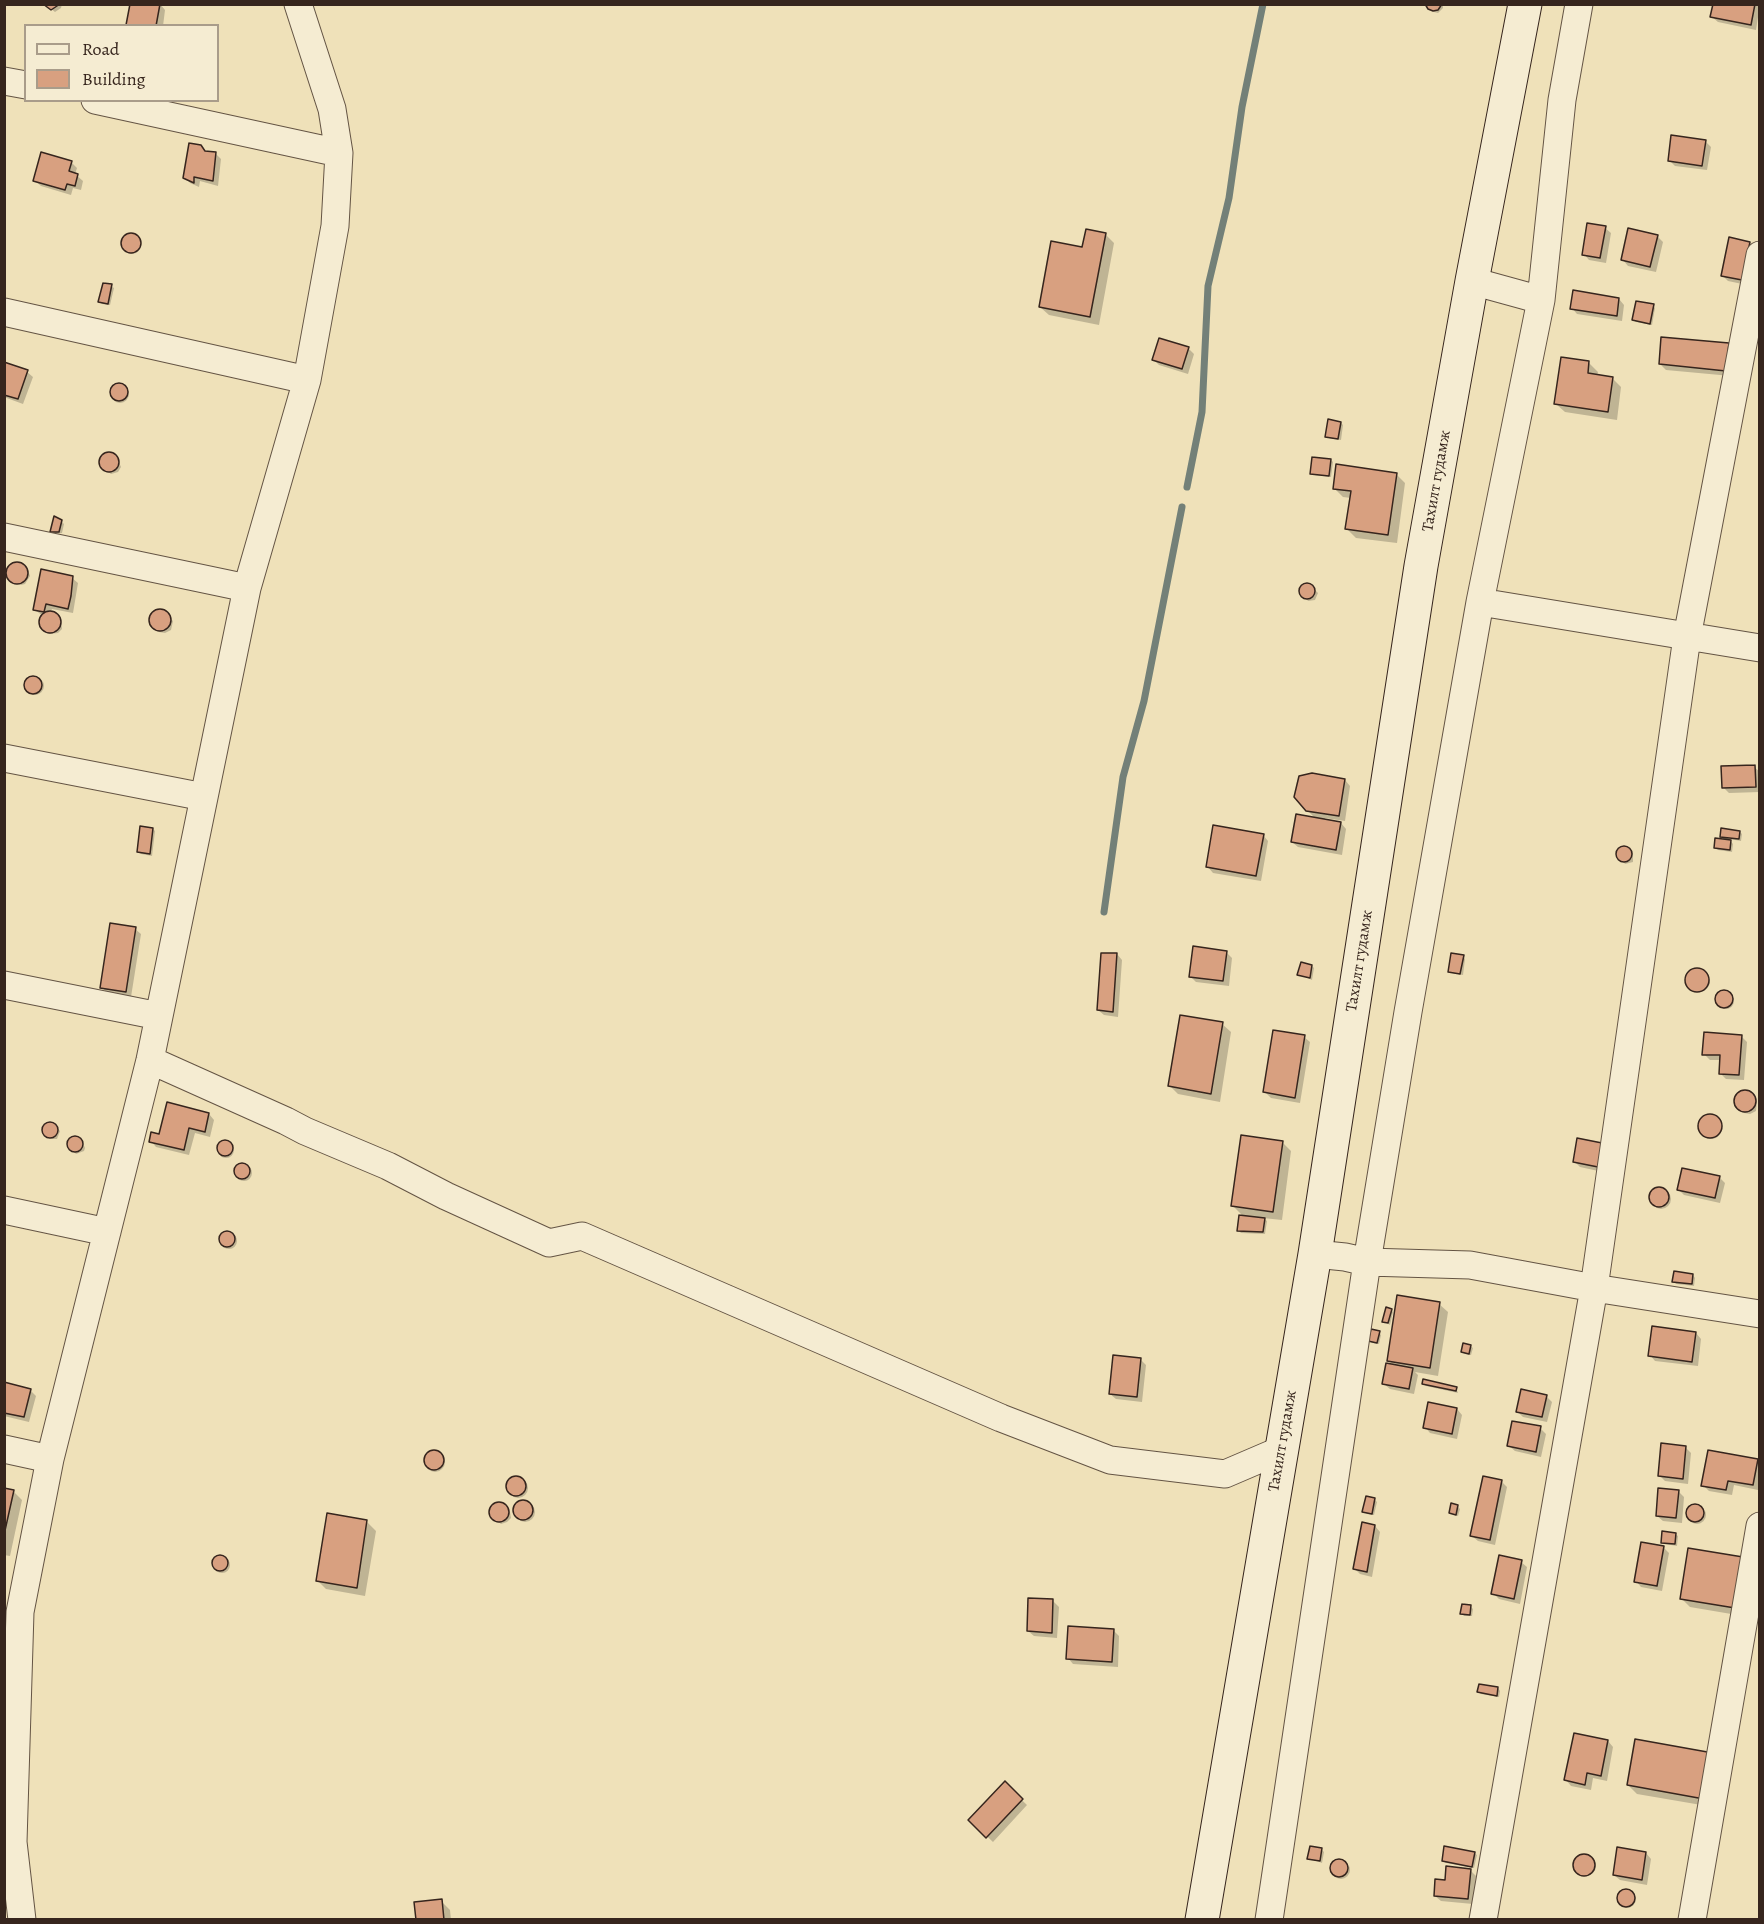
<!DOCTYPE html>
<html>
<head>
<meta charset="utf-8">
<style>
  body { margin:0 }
  #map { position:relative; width:1764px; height:1924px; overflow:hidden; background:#efe1b9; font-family:Alegreya,serif }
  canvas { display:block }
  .frame { position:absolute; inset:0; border:6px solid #36251d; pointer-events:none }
  .legend { position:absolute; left:24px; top:24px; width:195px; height:78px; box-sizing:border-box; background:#f5ecd2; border:2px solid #a99c8a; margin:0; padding:8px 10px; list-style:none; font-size:18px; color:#36251d }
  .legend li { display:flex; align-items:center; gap:12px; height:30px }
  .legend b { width:30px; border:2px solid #a99c8a }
</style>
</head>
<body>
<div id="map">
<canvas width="1764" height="1924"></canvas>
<div class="frame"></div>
<ul class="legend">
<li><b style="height:8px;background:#f5ecd2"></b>Road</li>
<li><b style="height:16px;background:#d8a080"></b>Building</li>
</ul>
</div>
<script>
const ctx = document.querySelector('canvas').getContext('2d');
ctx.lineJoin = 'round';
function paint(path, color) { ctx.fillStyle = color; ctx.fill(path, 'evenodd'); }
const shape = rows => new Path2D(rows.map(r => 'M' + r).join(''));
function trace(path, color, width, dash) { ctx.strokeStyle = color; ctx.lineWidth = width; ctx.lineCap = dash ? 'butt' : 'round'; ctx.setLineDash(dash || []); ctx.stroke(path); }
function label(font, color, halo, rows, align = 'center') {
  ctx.font = font + ' Alegreya,serif'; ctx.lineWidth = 4.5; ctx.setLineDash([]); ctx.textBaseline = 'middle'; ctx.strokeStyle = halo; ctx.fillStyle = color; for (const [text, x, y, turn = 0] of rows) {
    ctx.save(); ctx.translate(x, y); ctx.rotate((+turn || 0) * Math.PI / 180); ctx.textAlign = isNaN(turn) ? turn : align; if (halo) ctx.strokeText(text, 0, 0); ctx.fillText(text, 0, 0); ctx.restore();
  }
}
const shadow = shape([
  [45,4,62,4,61,8,55,12],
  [131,4,160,4,165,10,163,26,129,26],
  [1427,4,1443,4,1443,8,1438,13,1434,12],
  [1714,4,1760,4,1756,30,1718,22,1712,17],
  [1705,141,1711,147,1707,170,1675,166,1669,160],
  [206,152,216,154,221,159,218,186,200,181,199,187,190,183,185,177],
  [71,162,77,168,75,174,83,181,81,190,73,188,71,195,41,186,35,181],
  [1605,228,1611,233,1606,263,1589,260,1584,254],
  [1105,234,1114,243,1099,325,1049,315,1040,307,1083,249],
  [1657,236,1663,242,1656,272,1628,266,1623,260],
  '123 245a9 9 0 1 1 18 0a9 9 0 1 1-18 0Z',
  [1749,243,1755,249,1747,285,1728,281,1722,275],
  [111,286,114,288,110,305,102,304,100,302],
  [1619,299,1624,305,1622,321,1577,314,1572,308],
  [1653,306,1655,308,1652,325,1636,322,1634,320],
  [1728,344,1734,350,1731,376,1666,370,1660,364],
  [1188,348,1194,354,1188,374,1159,365,1154,360],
  [1589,363,1598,372,1597,376,1613,379,1621,387,1617,420,1565,412,1556,404],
  [4,364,27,372,33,377,23,404,4,397],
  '111 394a9 9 0 1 1 18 0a9 9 0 1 1-18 0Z',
  [1341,423,1343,425,1341,440,1329,438,1326,436],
  [108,454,117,458,121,467,118,472,111,474,101,466,100,461,103,456],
  [1331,460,1333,462,1331,477,1314,475,1312,473],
  [1396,474,1405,483,1397,543,1356,538,1347,529,1351,498,1343,497,1334,488],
  [61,521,64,524,62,533,54,534,52,531],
  [16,563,28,570,30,576,25,584,21,585,10,579,8,570,11,566],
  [72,578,78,583,73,613,52,609,50,613,53,613,61,620,62,629,58,633,49,634,41,626,40,620,43,616,35,610],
  [1309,584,1318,593,1315,600,1308,601,1301,592,1301,588],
  [157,611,163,611,173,621,171,630,165,633,159,632,151,624,152,615],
  '26 686a9 9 0 1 1 18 0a9 9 0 1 1-18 0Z',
  [1754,767,1760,772,1760,792,1729,793,1724,788],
  [1312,775,1345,780,1350,786,1345,821,1325,818,1325,821,1341,823,1346,829,1342,855,1298,847,1292,842,1316,819,1307,810],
  [153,829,155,831,152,856,141,854,138,852],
  [1740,832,1742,834,1741,841,1729,839,1733,844,1732,852,1718,850,1716,848,1726,841,1721,837],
  [1263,835,1268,841,1261,881,1213,873,1208,867],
  [1627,848,1633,853,1633,862,1625,864,1617,853,1619,850],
  [135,929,141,934,131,997,108,993,102,988],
  [1226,952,1232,958,1229,986,1196,982,1190,976],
  [1117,954,1122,960,1118,1017,1104,1015,1098,1010],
  [1463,956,1465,959,1463,975,1452,973,1450,971],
  [1312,966,1314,968,1312,980,1299,974],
  '1688 981a11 11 0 1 1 22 0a11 11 0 1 1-22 0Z',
  '1718 1001a8 8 0 1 1 16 0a8 8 0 1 1-16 0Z',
  [1222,1024,1231,1032,1220,1102,1178,1094,1169,1085],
  [1741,1036,1747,1042,1744,1080,1726,1079,1720,1073,1721,1060,1710,1060,1704,1054],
  [1304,1037,1310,1042,1300,1103,1271,1098,1265,1092],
  [1743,1091,1749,1093,1757,1101,1756,1111,1750,1114,1744,1113,1735,1103,1737,1095],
  [209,1114,214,1120,210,1137,195,1133,189,1155,156,1147,151,1141],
  '1700 1128a11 11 0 1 1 22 0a11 11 0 1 1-22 0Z',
  [52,1123,60,1131,57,1139,51,1139,43,1131,44,1127],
  [72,1138,80,1139,82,1141,85,1148,84,1151,76,1154,68,1145,69,1141],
  [1282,1142,1291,1151,1282,1220,1263,1218,1267,1221,1265,1234,1241,1233,1239,1231,1244,1217,1233,1206],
  '218 1150a8 8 0 1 1 16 0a8 8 0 1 1-16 0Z',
  [1602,1144,1603,1172,1580,1167,1574,1161],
  '236 1173a8 8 0 1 1 16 0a8 8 0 1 1-16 0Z',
  [1719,1177,1725,1183,1720,1203,1684,1195,1678,1189],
  '1651 1199a10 10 0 1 1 20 0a10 10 0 1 1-20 0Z',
  '221 1241a8 8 0 1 1 16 0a8 8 0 1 1-16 0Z',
  [1693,1275,1695,1278,1694,1286,1676,1284,1674,1281],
  [1439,1304,1448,1312,1438,1376,1415,1372,1418,1375,1414,1394,1390,1389,1384,1384,1395,1367,1389,1361],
  [1391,1310,1393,1312,1390,1325,1384,1321],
  [1379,1333,1381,1335,1379,1344,1372,1343,1370,1341],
  [1696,1333,1701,1339,1698,1366,1655,1361,1650,1355],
  [1470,1346,1473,1348,1471,1355,1465,1354,1462,1352],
  [1140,1359,1146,1365,1142,1402,1116,1399,1110,1394],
  [4,1384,30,1390,36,1396,29,1422,4,1416],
  [1424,1384,1456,1388,1458,1393,1426,1386],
  [1546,1396,1552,1402,1547,1422,1523,1417,1517,1411],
  [1457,1409,1462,1415,1457,1439,1430,1433,1425,1427],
  [1540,1428,1546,1434,1541,1457,1515,1451,1509,1446],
  [1685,1447,1691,1453,1688,1484,1665,1481,1660,1476],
  '425 1462a10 10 0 1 1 20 0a10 10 0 1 1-20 0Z',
  [1757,1460,1760,1462,1758,1490,1734,1485,1732,1495,1709,1491,1703,1485],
  [1484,1478,1502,1482,1507,1487,1495,1545,1478,1541,1472,1536],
  '508 1488a10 10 0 1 1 20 0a10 10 0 1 1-20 0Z',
  [4,1489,13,1491,22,1500,10,1556,4,1555],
  [1678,1491,1684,1497,1682,1523,1663,1521,1657,1516],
  [1374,1499,1377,1502,1374,1515,1367,1514,1364,1511],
  '515 1512a10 10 0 1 1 20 0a10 10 0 1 1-20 0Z',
  [501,1503,510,1512,511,1518,507,1522,501,1524,491,1516,490,1511,493,1506],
  [1457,1506,1460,1509,1458,1516,1451,1513],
  '1688 1515a9 9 0 1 1 18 0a9 9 0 1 1-18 0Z',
  [367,1522,376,1531,365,1596,326,1589,317,1580],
  [1375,1526,1380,1532,1372,1577,1360,1574,1355,1569],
  [1675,1534,1678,1536,1677,1546,1665,1544,1663,1542],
  [1663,1547,1669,1553,1662,1591,1641,1587,1636,1581],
  '214 1565a8 8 0 1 1 16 0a8 8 0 1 1-16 0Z',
  [1521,1562,1527,1567,1520,1604,1499,1599,1493,1593],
  [1751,1568,1743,1616,1690,1607,1681,1598],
  [1053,1601,1059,1607,1057,1638,1034,1636,1028,1631],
  [1471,1607,1473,1609,1472,1616,1464,1616,1462,1613],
  [1113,1630,1119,1636,1118,1667,1073,1664,1068,1658],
  [1498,1688,1500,1691,1499,1697,1481,1694,1479,1692],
  [1608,1741,1613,1747,1607,1781,1593,1778,1591,1790,1571,1786,1566,1780],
  [1636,1741,1713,1807,1637,1794,1628,1785],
  [1005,1784,1027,1805,993,1842,970,1820],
  [1322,1850,1324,1852,1322,1863,1309,1858],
  [1474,1853,1477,1855,1474,1868,1446,1863,1443,1861],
  [1646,1853,1651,1859,1647,1885,1620,1880,1614,1875],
  '1576 1866a10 10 0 1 1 20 0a10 10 0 1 1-20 0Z',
  '1332 1870a9 9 0 1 1 18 0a9 9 0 1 1-18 0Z',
  [1470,1870,1476,1876,1473,1904,1441,1901,1435,1896,1446,1882],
  '1618 1899a9 9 0 1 1 18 0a9 9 0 1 1-18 0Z',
  [441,1901,450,1910,451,1920,417,1920]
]);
const stream = shape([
  [1187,487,1202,412,1208,286,1229,198,1242,107,1263,4],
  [1104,912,1123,777,1144,701,1182,507]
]);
const building = shape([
  [43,4,60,4,51,10,43,4],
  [130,4,160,4,156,26,126,25,130,4],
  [1425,4,1442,4,1438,10,1433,11,1428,9,1425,4],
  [1713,4,1755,4,1751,25,1710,17,1713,4],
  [1671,135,1706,140,1702,166,1668,161,1671,135],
  [189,143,201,145,205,151,216,152,213,181,194,177,194,183,183,178,189,143],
  [41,152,72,161,69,171,78,174,75,186,67,184,65,190,33,181,41,152],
  [1587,223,1606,226,1600,258,1582,255,1587,223],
  [1628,228,1658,235,1650,267,1621,260,1628,228],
  [1086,229,1106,233,1090,317,1039,307,1051,241,1082,247,1086,229],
  '121 243a10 10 0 1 1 20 0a10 10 0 1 1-20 0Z',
  [1729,237,1750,242,1742,280,1721,276,1729,237],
  [103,283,112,284,108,304,98,302,103,283],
  [1573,290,1619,298,1617,316,1570,309,1573,290],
  [1636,301,1654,304,1650,324,1632,320,1636,301],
  [1661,337,1729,343,1726,371,1659,364,1661,337],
  [1159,338,1189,347,1182,369,1152,360,1159,338],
  [1561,357,1589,361,1588,373,1613,377,1608,412,1554,404,1561,357],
  [4,362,28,370,18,399,4,395,4,362],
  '110 392a9 9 0 1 1 18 0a9 9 0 1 1-18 0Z',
  [1328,419,1341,422,1338,439,1325,437,1328,419],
  '99 462a10 10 0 1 1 20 0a10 10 0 1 1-20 0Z',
  [1312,457,1331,459,1329,476,1310,474,1312,457],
  [1336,464,1397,473,1388,535,1345,529,1351,491,1333,489,1336,464],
  [54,516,62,520,59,532,50,532,54,516],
  '6 573a11 11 0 1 1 22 0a11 11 0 1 1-22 0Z',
  [41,569,73,576,71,596,68,609,46,604,44,612,33,610,41,569],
  '1299 591a8 8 0 1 1 16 0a8 8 0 1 1-16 0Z',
  '149 620a11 11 0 1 1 22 0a11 11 0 1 1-22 0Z',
  '39 622a11 11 0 1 1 22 0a11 11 0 1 1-22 0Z',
  '24 685a9 9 0 1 1 18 0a9 9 0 1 1-18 0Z',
  [1755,765,1756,787,1722,788,1721,766,1755,765],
  [1312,773,1345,779,1339,816,1306,811,1294,797,1299,776,1312,773],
  [1296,814,1341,822,1336,850,1291,842,1296,814],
  [1213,825,1264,834,1256,876,1206,867,1213,825],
  [140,826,153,828,150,854,137,852,140,826],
  [1721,828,1740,831,1739,839,1720,837,1721,828],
  [1715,838,1731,840,1730,850,1714,848,1715,838],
  '1616 854a8 8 0 1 1 16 0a8 8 0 1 1-16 0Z',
  [110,923,136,927,126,992,100,988,110,923],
  [1193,946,1227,951,1223,981,1189,977,1193,946],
  [1101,953,1117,953,1113,1012,1097,1010,1101,953],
  [1451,953,1464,955,1460,974,1448,972,1451,953],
  [1301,962,1312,965,1310,978,1297,975,1301,962],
  '1685 980a12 12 0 1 1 24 0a12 12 0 1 1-24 0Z',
  '1715 999a9 9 0 1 1 18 0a9 9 0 1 1-18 0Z',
  [1180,1015,1223,1022,1211,1094,1168,1086,1180,1015],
  [1273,1030,1305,1035,1295,1098,1263,1092,1273,1030],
  [1704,1032,1742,1035,1739,1075,1719,1074,1720,1055,1702,1055,1704,1032],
  '1734 1101a11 11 0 1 1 22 0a11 11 0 1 1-22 0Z',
  [167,1102,209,1113,205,1132,189,1128,184,1150,149,1142,151,1132,159,1134,167,1102],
  '1698 1126a12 12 0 1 1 24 0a12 12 0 1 1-24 0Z',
  '42 1130a8 8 0 1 1 16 0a8 8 0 1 1-16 0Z',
  [1241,1135,1283,1141,1273,1212,1231,1206,1241,1135],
  '67 1144a8 8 0 1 1 16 0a8 8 0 1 1-16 0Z',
  [1577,1138,1602,1143,1598,1167,1573,1162,1577,1138],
  '217 1148a8 8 0 1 1 16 0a8 8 0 1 1-16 0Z',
  '234 1171a8 8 0 1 1 16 0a8 8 0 1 1-16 0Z',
  [1682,1168,1720,1176,1715,1198,1677,1190,1682,1168],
  '1649 1197a10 10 0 1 1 20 0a10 10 0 1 1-20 0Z',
  [1239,1215,1265,1218,1263,1232,1237,1231,1239,1215],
  '219 1239a8 8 0 1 1 16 0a8 8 0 1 1-16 0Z',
  [1674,1271,1693,1274,1692,1284,1672,1282,1674,1271],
  [1397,1295,1440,1302,1430,1368,1387,1361,1397,1295],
  [1386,1307,1392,1309,1388,1323,1382,1322,1386,1307],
  [1652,1326,1696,1332,1692,1362,1648,1356,1652,1326],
  [1371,1329,1380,1331,1377,1343,1368,1341,1371,1329],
  [1463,1343,1471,1345,1469,1354,1461,1352,1463,1343],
  [1113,1355,1141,1358,1137,1397,1109,1394,1113,1355],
  [1386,1363,1413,1368,1409,1389,1382,1384,1386,1363],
  [1423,1379,1457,1387,1456,1391,1422,1384,1423,1379],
  [4,1382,31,1389,24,1417,4,1413,4,1382],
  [1521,1389,1547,1395,1542,1417,1516,1412,1521,1389],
  [1428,1402,1457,1408,1452,1434,1423,1428,1428,1402],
  [1512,1421,1541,1426,1536,1452,1507,1446,1512,1421],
  [1661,1443,1686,1446,1683,1479,1658,1476,1661,1443],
  '424 1460a10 10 0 1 1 20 0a10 10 0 1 1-20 0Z',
  [1708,1450,1758,1459,1753,1485,1728,1481,1726,1490,1701,1486,1708,1450],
  '506 1486a10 10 0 1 1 20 0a10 10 0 1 1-20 0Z',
  [1483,1476,1502,1480,1490,1540,1470,1536,1483,1476],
  [4,1488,14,1490,4,1535,4,1488],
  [1658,1488,1679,1490,1676,1518,1656,1516,1658,1488],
  [1366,1496,1375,1498,1372,1514,1362,1512,1366,1496],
  '513 1510a10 10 0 1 1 20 0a10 10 0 1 1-20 0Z',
  '489 1512a10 10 0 1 1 20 0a10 10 0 1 1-20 0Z',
  [1451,1503,1458,1505,1456,1515,1449,1513,1451,1503],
  '1686 1513a9 9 0 1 1 18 0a9 9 0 1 1-18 0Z',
  [327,1513,367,1520,357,1588,316,1581,327,1513],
  [1362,1522,1375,1525,1367,1572,1353,1569,1362,1522],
  [1662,1531,1676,1533,1675,1544,1661,1543,1662,1531],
  [1641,1542,1664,1546,1657,1586,1634,1582,1641,1542],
  [1688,1548,1743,1557,1735,1608,1680,1599,1688,1548],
  '212 1563a8 8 0 1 1 16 0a8 8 0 1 1-16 0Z',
  [1499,1555,1522,1560,1514,1599,1491,1594,1499,1555],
  [1028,1598,1053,1599,1052,1633,1027,1631,1028,1598],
  [1462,1604,1471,1605,1470,1615,1460,1614,1462,1604],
  [1068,1626,1114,1629,1112,1662,1066,1659,1068,1626],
  [1479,1684,1498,1687,1497,1696,1477,1692,1479,1684],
  [1574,1733,1608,1740,1601,1776,1587,1773,1585,1785,1564,1780,1574,1733],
  [1635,1739,1713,1753,1704,1799,1627,1785,1635,1739],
  [1005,1781,1023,1799,986,1838,968,1820,1005,1781],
  [1310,1846,1322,1848,1320,1861,1307,1859,1310,1846],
  [1444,1846,1475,1852,1472,1867,1442,1861,1444,1846],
  [1617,1847,1646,1852,1642,1880,1613,1875,1617,1847],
  '1573 1865a11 11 0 1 1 22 0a11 11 0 1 1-22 0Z',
  '1330 1868a9 9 0 1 1 18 0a9 9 0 1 1-18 0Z',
  [1446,1866,1471,1869,1468,1899,1434,1896,1435,1879,1445,1880,1446,1866],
  '1617 1898a9 9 0 1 1 18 0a9 9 0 1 1-18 0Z',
  [442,1899,444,1920,416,1920,414,1902,442,1899]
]);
const minor = shape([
  [4,81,26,85],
  [95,100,339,153],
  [1472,281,1541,300],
  [4,312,307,380],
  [4,537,247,588],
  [1480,602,1760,648],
  [4,758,204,797],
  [4,985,159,1016],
  [150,1060,286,1121,305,1131,388,1166,446,1196,549,1243,582,1236,1001,1418,1110,1460,1225,1474,1281,1450],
  [4,1210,107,1232],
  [1315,1254,1345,1257,1367,1262,1470,1265,1594,1288,1760,1314],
  [4,1449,50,1459],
  [22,1920,13,1842,20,1612,50,1459,150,1060,247,588,307,380,335,226,339,153,332,109,298,4],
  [1269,1920,1367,1262,1408,1012,1480,602,1541,300,1562,100,1579,4],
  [1483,1920,1594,1288,1687,637,1760,255],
  [1692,1920,1760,1526]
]);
const secondary = shape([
  [1202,1920,1315,1254,1421,566,1472,281,1525,4]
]);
const streetNames = [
  ["Тахилт гудамж",1437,481,-80],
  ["Тахилт гудамж",1360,961,-81],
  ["Тахилт гудамж",1283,1441,-80]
];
paint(shadow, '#0003');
trace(stream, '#738078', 7);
paint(building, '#d8a080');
trace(building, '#36251d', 1.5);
trace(minor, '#645444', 29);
trace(secondary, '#36251d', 35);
trace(minor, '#f5ecd2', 27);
trace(secondary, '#f5ecd2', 33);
label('16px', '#36251d', '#f5ecd2', streetNames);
</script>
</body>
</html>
